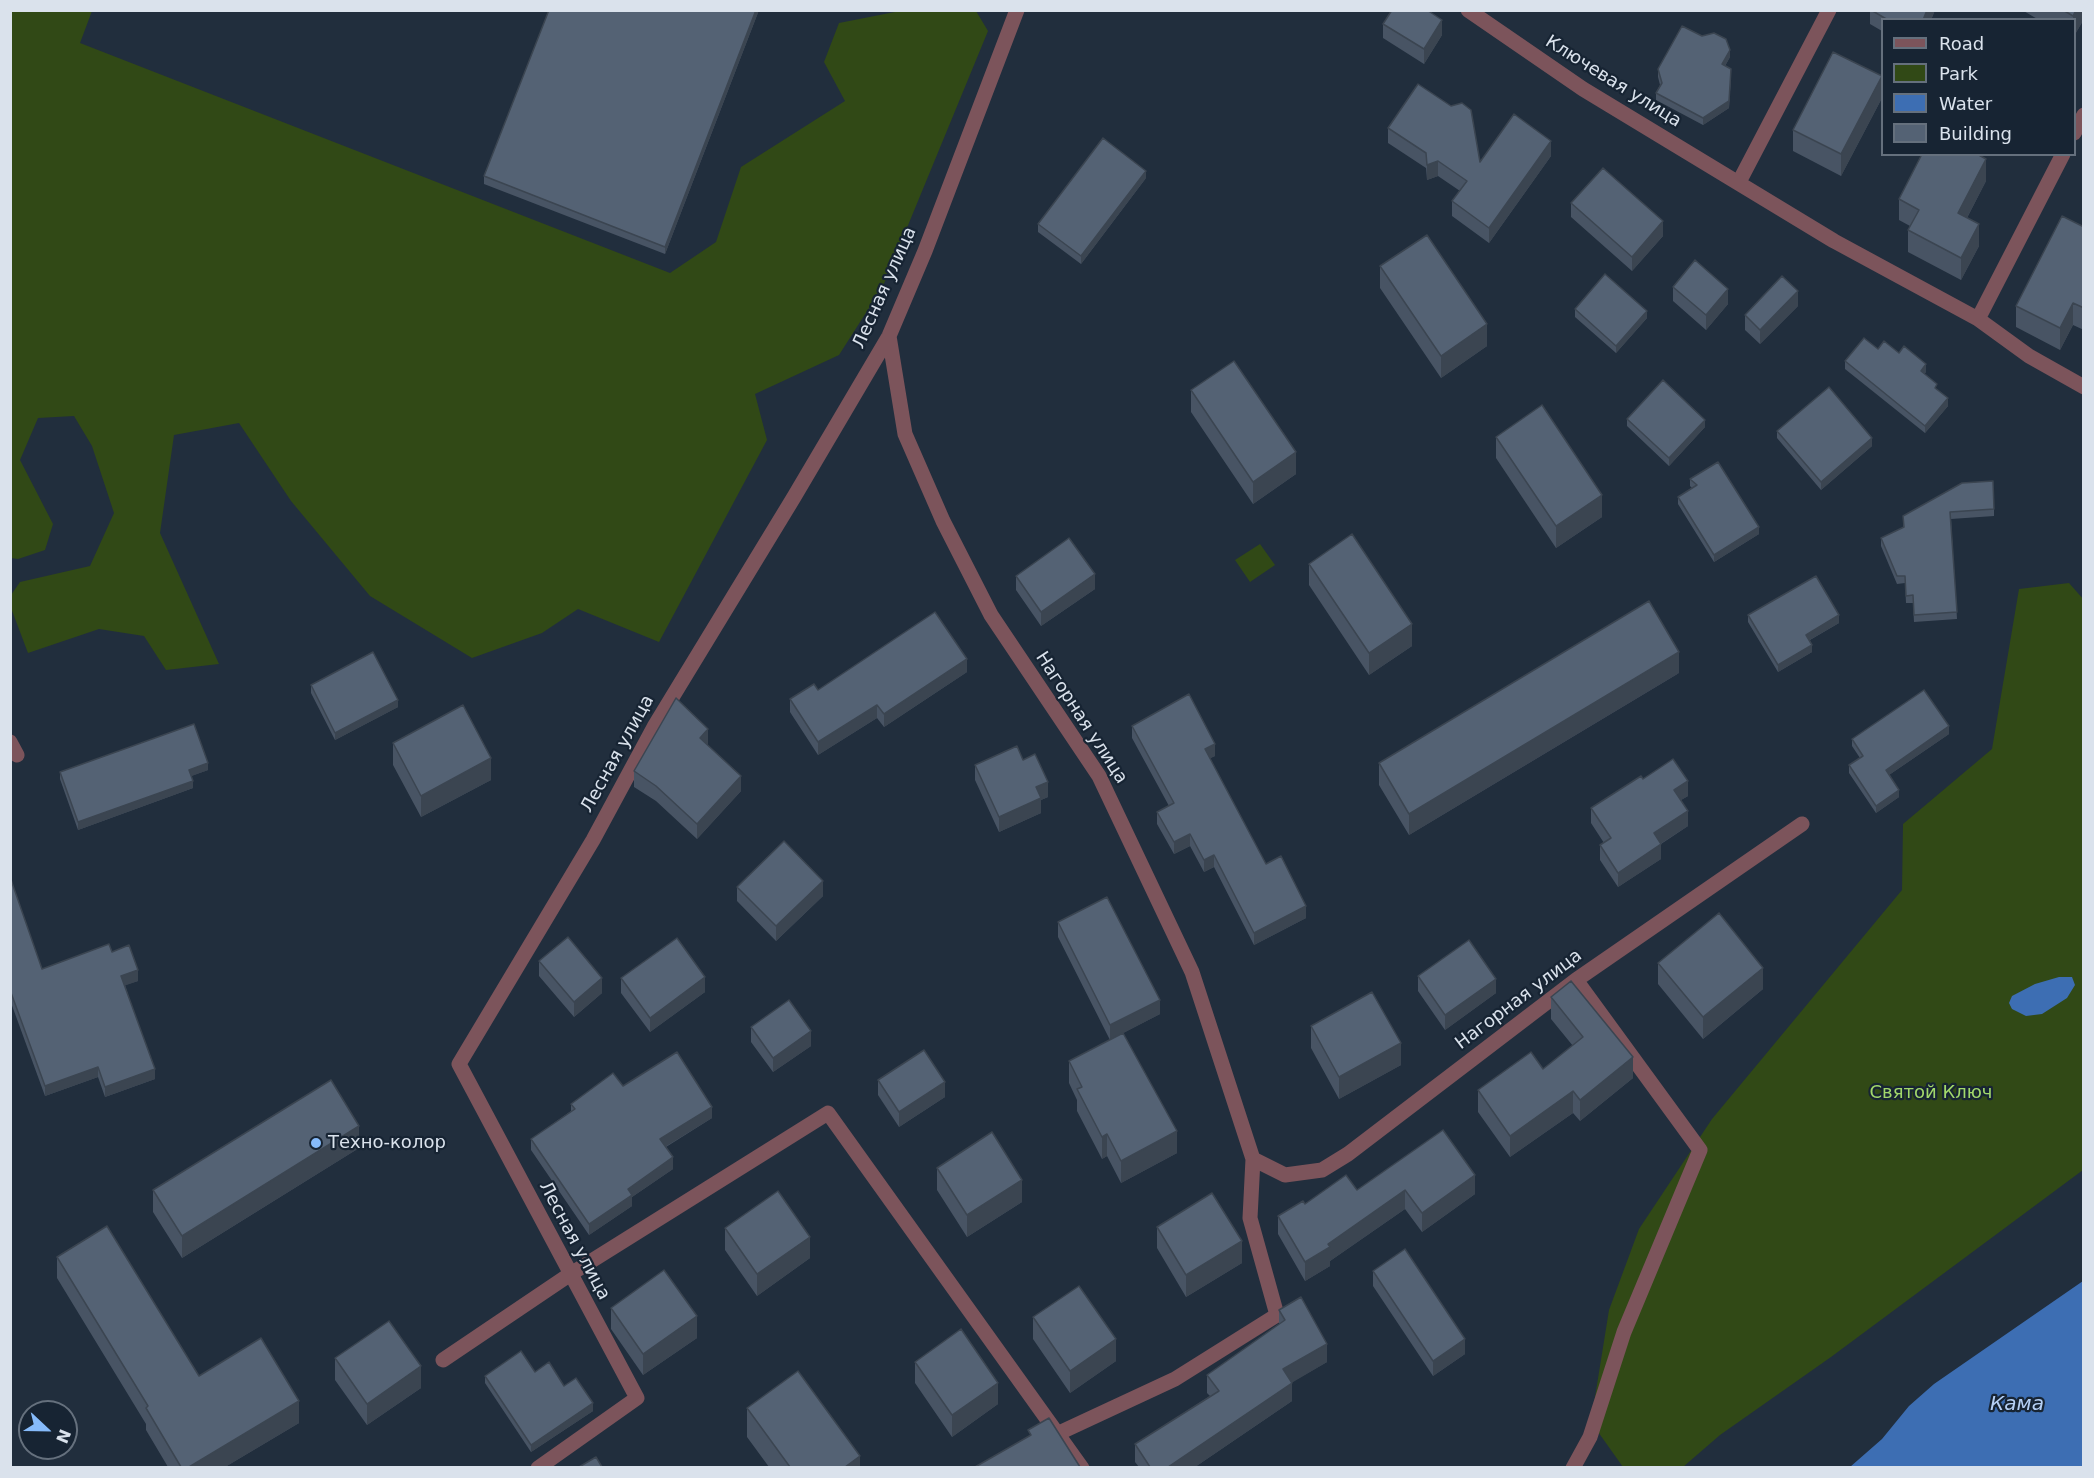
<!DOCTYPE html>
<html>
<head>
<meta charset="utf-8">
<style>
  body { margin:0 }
  #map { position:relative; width:2094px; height:1478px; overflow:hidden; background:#212e3d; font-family:"DejaVu Sans",sans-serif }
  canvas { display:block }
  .frame { position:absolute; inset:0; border:12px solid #dae2ec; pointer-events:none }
  .legend { position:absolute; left:1881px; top:18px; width:195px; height:138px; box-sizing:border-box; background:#172433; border:2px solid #65707d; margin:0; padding:8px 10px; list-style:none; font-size:18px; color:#dae2ec }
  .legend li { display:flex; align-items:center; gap:12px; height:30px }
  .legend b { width:30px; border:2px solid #65707d }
  .north { position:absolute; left:18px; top:1400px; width:60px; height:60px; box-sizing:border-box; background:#172433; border:2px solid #65707d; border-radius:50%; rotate:112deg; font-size:16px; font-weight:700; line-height:24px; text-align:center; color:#dae2ec }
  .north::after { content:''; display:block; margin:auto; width:21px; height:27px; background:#86bbfb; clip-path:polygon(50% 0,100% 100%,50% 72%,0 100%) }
</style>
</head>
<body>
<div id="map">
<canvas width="2094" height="1478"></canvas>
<div class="frame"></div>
<ul class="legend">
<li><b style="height:8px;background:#7c545b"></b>Road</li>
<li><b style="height:16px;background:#314916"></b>Park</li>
<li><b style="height:16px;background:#3d6eb3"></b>Water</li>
<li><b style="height:16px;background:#546274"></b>Building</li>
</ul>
<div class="north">N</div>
</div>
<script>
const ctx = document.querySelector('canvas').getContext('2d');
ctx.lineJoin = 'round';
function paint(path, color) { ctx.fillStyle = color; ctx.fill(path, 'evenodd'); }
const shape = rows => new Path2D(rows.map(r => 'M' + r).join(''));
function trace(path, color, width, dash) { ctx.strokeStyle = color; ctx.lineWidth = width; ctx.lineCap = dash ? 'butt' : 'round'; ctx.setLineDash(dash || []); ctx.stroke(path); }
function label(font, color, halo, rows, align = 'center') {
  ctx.font = font + ' "DejaVu Sans",sans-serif'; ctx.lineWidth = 4.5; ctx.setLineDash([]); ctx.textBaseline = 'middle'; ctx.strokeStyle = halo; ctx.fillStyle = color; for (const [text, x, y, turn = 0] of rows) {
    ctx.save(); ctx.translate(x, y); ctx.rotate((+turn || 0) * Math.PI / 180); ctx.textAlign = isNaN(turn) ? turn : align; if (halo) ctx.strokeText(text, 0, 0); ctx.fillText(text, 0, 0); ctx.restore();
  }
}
const green = shape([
  [11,10,92,11,80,43,670,273,716,242,741,167,845,101,824,62,839,23,900,11,976,11,988,31,883,286,839,355,755,394,767,440,659,642,578,609,542,633,472,658,370,596,291,501,239,423,174,435,160,533,219,664,166,670,144,636,99,629,28,653,11,608,11,595,20,582,90,566,114,513,92,446,74,416,38,418,20,460,53,524,45,550,18,559,11,558],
  [1260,544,1275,565,1250,582,1235,560],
  [2069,583,2084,600,2083,1170,1831,1357,1720,1435,1683,1467,1623,1467,1591,1422,1609,1310,1639,1229,1712,1119,1902,890,1903,824,1992,749,2019,589]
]);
const water = shape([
  [2059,977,2072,977,2075,985,2067,998,2042,1014,2026,1016,2012,1009,2009,1003,2012,996,2035,984],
  [2083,1281,2083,1467,1850,1467,1882,1439,1909,1406,1934,1384]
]);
const minor = shape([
  [1468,10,1583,89,1834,241,1978,319,2029,356,2084,387],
  [2074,133,2084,115],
  [1739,182,1829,10],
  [1978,319,2063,154],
  [889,336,905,434,943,521,991,615,1099,776,1192,972,1253,1159,1250,1218,1277,1315,1175,1379,1059,1433],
  [10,742,17,755],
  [1253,1159,1285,1175,1322,1170,1348,1154,1576,980,1802,824],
  [443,1360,569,1275,828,1113,1082,1468],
  [538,1468,637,1398,459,1064,593,840,654,727,794,497,889,336,925,251,1017,10],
  [1573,1468,1590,1437,1624,1332,1700,1150,1576,980]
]);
const wall = shape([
  [759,10,665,254,484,184,484,176],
  [1870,10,1935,10,1931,20,1882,20,1882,31,1870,24],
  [2022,10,2084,10,2084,19,2074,36,2074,20,2039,20],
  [1383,24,1442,35,1424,64,1383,38],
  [1730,57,1725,66,1731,76,1729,108,1703,125,1656,100,1656,93,1660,85,1658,77,1658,69],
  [1882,98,1841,176,1793,151,1793,130],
  [1388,128,1480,162,1551,156,1489,243,1452,216,1452,201,1460,191,1438,176,1427,180,1426,168,1388,143],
  [1146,178,1081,264,1038,232,1038,224],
  [1986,181,1967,218,1979,246,1961,280,1908,252,1908,230,1910,226,1899,220,1899,199],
  [1571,203,1663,236,1632,271,1571,217],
  [2084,227,2084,330,2073,325,2060,350,2016,327,2016,306],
  [1380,266,1487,346,1441,378,1380,288],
  [1673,287,1728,304,1706,330,1673,301],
  [1798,306,1760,344,1745,330,1745,315],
  [1575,309,1647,318,1616,353,1575,317],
  [1878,349,1899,353,1926,372,1924,374,1937,390,1948,406,1925,433,1845,369,1845,361],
  [1191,390,1296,474,1253,504,1191,412],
  [1627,419,1705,427,1669,466,1627,426],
  [1777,431,1872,446,1821,490,1777,438],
  [1496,437,1602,517,1556,548,1496,458],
  [1690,479,1759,534,1714,562,1678,504,1678,497,1692,488,1690,486],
  [1962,483,1994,509,1994,516,1951,519,1957,619,1914,622,1913,603,1906,603,1905,583,1897,584,1881,546,1881,538,1903,528,1903,516],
  [1309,564,1412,646,1369,675,1309,585],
  [1016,576,1095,589,1041,626,1016,590],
  [1748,615,1839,623,1810,640,1812,652,1778,672,1748,622],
  [967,672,884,727,877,718,818,755,790,712,790,699,818,690],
  [1679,673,1409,835,1379,785,1379,763],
  [311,685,398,707,335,740,311,693],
  [1132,726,1215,756,1210,758,1266,864,1306,918,1254,945,1214,867,1204,872,1190,846,1174,854,1157,824,1157,812,1169,806,1132,738],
  [1949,734,1889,775,1899,797,1876,813,1849,773,1849,765,1860,758,1852,746,1852,739],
  [393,743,491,780,421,817,393,765],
  [707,745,741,791,697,839,656,801,634,787,634,771],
  [1023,760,1048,797,1041,800,1041,813,999,832,975,780,975,765],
  [208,770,191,776,193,788,78,830,60,779,60,772],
  [1643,779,1688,796,1681,800,1688,826,1661,844,1661,859,1618,887,1600,860,1600,845,1604,843,1591,823,1591,808],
  [10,877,42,969,112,952,138,981,125,985,155,1079,105,1097,98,1077,45,1096,10,1000],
  [737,887,823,896,776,941,737,901],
  [1058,922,1160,1014,1123,1033,1177,1153,1121,1183,1107,1156,1102,1159,1077,1111,1077,1100,1069,1083,1069,1061,1110,1040,1058,937],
  [539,961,602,993,574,1017,539,976],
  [1658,963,1763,989,1703,1039,1658,984],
  [1418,976,1496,993,1445,1030,1418,991],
  [621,978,705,992,650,1032,621,993],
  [1551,997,1633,1078,1580,1121,1573,1113,1510,1157,1478,1112,1478,1090,1543,1069,1573,1046,1551,1019],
  [1311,1026,1401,1065,1339,1099,1311,1048],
  [751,1027,811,1046,773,1072,751,1042],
  [878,1080,945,1097,899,1127,878,1095],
  [623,1086,712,1118,666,1147,673,1169,632,1197,632,1206,589,1235,531,1150,531,1139,571,1111,571,1104],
  [1443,1130,1475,1194,1422,1232,1405,1209,1330,1261,1330,1266,1305,1281,1278,1234,1278,1216,1305,1204,1357,1190],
  [359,1148,182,1258,153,1212,153,1190],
  [937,1168,1022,1202,967,1237,937,1190],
  [1157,1227,1242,1263,1186,1297,1157,1248],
  [725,1228,810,1258,757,1296,725,1250],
  [57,1257,199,1376,299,1423,225,1467,168,1467,146,1430,146,1424,57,1278],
  [1373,1271,1465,1354,1433,1376,1373,1286],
  [611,1308,697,1338,643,1375,611,1329],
  [1279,1310,1327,1362,1292,1382,1292,1401,1195,1467,1139,1467,1135,1462,1135,1444,1210,1396,1207,1393,1207,1375,1279,1324],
  [1033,1317,1116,1361,1070,1393,1033,1339],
  [335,1358,421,1388,367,1425,335,1380],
  [915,1362,998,1404,952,1437,915,1383],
  [535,1372,564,1386,593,1411,531,1452,485,1383,485,1376],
  [747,1408,860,1467,769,1467,747,1437]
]);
const shadedWall = shape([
  [756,10,759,10,665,254,665,247],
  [1927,10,1935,10,1931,20,1923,20],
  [2076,10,2084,10,2084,19,2074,36,2074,20,2073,20,2073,16],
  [1442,20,1442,35,1424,64,1424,49],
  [1730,50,1730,57,1722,71,1722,64],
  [1731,76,1729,108,1703,125,1703,118],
  [1882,76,1882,98,1841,176,1841,154],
  [1551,141,1551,156,1489,243,1489,228],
  [1986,159,1986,181,1958,235,1958,213],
  [1438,161,1438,176,1427,180,1427,165],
  [1146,171,1146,178,1081,264,1081,256],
  [1663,221,1663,236,1632,271,1632,257],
  [1979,224,1979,246,1961,280,1961,258],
  [1728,289,1728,304,1706,330,1706,315],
  [1798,291,1798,306,1760,344,1760,330],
  [2073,303,2073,325,2060,350,2060,328],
  [1647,311,1647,318,1616,353,1616,346],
  [1487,324,1487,346,1441,378,1441,356],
  [1926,364,1926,372,1921,378,1921,371],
  [1948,398,1948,406,1925,433,1925,426],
  [1705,420,1705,427,1669,466,1669,458],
  [1872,438,1872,446,1821,490,1821,482],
  [1296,452,1296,474,1253,504,1253,482],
  [1602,495,1602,517,1556,548,1556,526],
  [1759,527,1759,534,1714,562,1714,555],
  [1095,574,1095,589,1041,626,1041,612],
  [1839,615,1839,623,1806,642,1806,635],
  [1412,624,1412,646,1369,675,1369,653],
  [1812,645,1812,652,1778,672,1778,665],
  [1679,652,1679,673,1409,835,1409,814],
  [967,659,967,672,884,727,884,714],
  [398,700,398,707,335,740,335,733],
  [877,705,877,718,818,755,818,742],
  [1949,726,1949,734,1886,777,1886,770],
  [708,729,708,744,700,753,700,738],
  [1215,744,1215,756,1205,761,1205,749],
  [491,758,491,780,421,817,421,796],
  [208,763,208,770,189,777,189,770],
  [741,776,741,791,697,839,697,824],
  [193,781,193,788,78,830,78,822],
  [1688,781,1688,796,1674,804,1674,790],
  [1048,782,1048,797,1041,800,1041,813,999,832,999,817,1036,787],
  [1899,790,1899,797,1876,813,1876,806],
  [1688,811,1688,826,1654,848,1654,833],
  [1190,834,1190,846,1174,854,1174,842],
  [1661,844,1661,859,1618,887,1618,873],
  [1214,855,1214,867,1204,872,1204,860],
  [823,881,823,896,776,941,776,926],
  [1306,906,1306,918,1254,945,1254,933],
  [1763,968,1763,989,1703,1039,1703,1017],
  [138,970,138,981,121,987,121,976],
  [705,977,705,992,650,1032,650,1018],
  [602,978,602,993,574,1017,574,1002],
  [1496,979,1496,993,1445,1030,1445,1015],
  [1160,1000,1160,1014,1110,1040,1110,1025],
  [811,1031,811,1046,773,1072,773,1058],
  [1401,1043,1401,1065,1339,1099,1339,1077],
  [1633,1057,1633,1078,1580,1121,1580,1100],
  [98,1067,98,1077,45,1096,45,1086],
  [155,1069,155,1079,105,1097,105,1087],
  [945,1082,945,1097,899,1127,899,1112],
  [1573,1091,1573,1113,1510,1157,1510,1136],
  [712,1107,712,1118,660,1150,660,1139],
  [359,1126,359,1148,182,1258,182,1236],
  [1177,1131,1177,1153,1121,1183,1121,1161],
  [1107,1134,1107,1156,1102,1159,1102,1137],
  [673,1157,673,1169,632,1197,632,1206,589,1235,589,1224,628,1189],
  [1475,1175,1475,1194,1422,1232,1422,1213],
  [1022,1180,1022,1202,967,1237,967,1215],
  [1405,1190,1405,1209,1330,1261,1330,1266,1305,1281,1305,1262,1328,1244],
  [810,1237,810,1258,757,1296,757,1274],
  [1242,1241,1242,1263,1186,1297,1186,1275],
  [697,1316,697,1338,643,1375,643,1354],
  [1116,1339,1116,1361,1070,1393,1070,1371],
  [1465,1339,1465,1354,1433,1376,1433,1361],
  [1327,1344,1327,1362,1283,1388,1283,1369],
  [421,1366,421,1388,367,1425,367,1404],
  [998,1383,998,1404,952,1437,952,1415],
  [1292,1383,1292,1401,1195,1467,1168,1467],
  [299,1401,299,1423,225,1467,189,1467],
  [593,1403,593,1411,531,1452,531,1445],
  [860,1456,860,1467,845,1467]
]);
const building = shape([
  [549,10,756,10,665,247,484,176,549,10],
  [1392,10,1427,10,1442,20,1424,49,1383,24,1392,10],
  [1871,10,1927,10,1923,20,1888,20,1871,10],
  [2063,10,2076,10,2073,16,2063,10],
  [1682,26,1702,36,1714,33,1726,39,1730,50,1722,64,1731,69,1729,101,1703,118,1656,93,1662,83,1658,69,1682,26],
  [1833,52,1882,76,1841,154,1793,130,1833,52],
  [1418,84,1451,106,1462,103,1471,110,1480,162,1514,114,1551,141,1489,228,1452,201,1467,181,1438,161,1427,165,1426,153,1388,128,1418,84],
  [1103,138,1146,171,1081,256,1038,224,1103,138],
  [1922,154,1977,154,1986,159,1958,213,1979,224,1961,258,1908,230,1919,210,1899,199,1922,154],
  [1603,168,1663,221,1632,257,1571,203,1603,168],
  [2062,216,2084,227,2084,308,2073,303,2060,328,2016,306,2062,216],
  [1427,235,1487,324,1441,356,1380,266,1427,235],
  [1695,260,1728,289,1706,315,1673,287,1695,260],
  [1605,274,1647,311,1616,346,1575,309,1605,274],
  [1782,276,1798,291,1760,330,1745,315,1782,276],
  [1864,338,1878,349,1884,341,1899,353,1904,346,1926,364,1921,371,1937,384,1935,388,1948,398,1925,426,1845,361,1864,338],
  [1234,361,1296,452,1253,482,1191,390,1234,361],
  [1663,380,1705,420,1669,458,1627,419,1663,380],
  [1829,387,1872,438,1821,482,1777,431,1829,387],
  [1542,405,1602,495,1556,526,1496,437,1542,405],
  [1718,462,1759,527,1714,555,1678,497,1697,485,1690,479,1718,462],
  [1993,481,1994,509,1950,512,1957,612,1914,615,1913,595,1906,596,1905,576,1897,576,1881,538,1904,527,1903,516,1962,483,1993,481],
  [1352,534,1412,624,1369,653,1309,564,1352,534],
  [1069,538,1095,574,1041,612,1016,576,1069,538],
  [1816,576,1839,615,1806,635,1812,645,1778,665,1748,615,1816,576],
  [1649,601,1679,652,1409,814,1379,763,1649,601],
  [935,612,967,659,884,714,877,705,818,742,790,699,814,684,818,690,935,612],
  [373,652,398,700,335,733,311,685,373,652],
  [1924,690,1949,726,1886,770,1899,790,1876,806,1849,765,1863,756,1852,739,1924,690],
  [1189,694,1215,744,1205,749,1266,864,1281,856,1306,906,1254,933,1214,855,1204,860,1190,834,1174,842,1157,812,1174,803,1132,726,1189,694],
  [676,698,708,729,700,738,741,776,697,824,656,786,634,771,676,698],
  [463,705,491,758,421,796,393,743,463,705],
  [194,724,208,763,189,770,193,781,78,822,60,772,194,724],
  [1017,746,1023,760,1035,754,1048,782,1036,787,1041,798,999,817,975,765,1017,746],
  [1673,759,1688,781,1674,790,1688,811,1654,833,1661,844,1618,873,1600,845,1611,838,1591,808,1641,776,1643,779,1673,759],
  [784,841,823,881,776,926,737,887,784,841],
  [10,877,42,969,109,944,112,952,129,945,138,970,121,976,155,1069,105,1087,98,1067,45,1086,10,990,10,877],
  [1107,897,1160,1000,1110,1025,1058,922,1107,897],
  [1719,913,1763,968,1703,1017,1658,963,1719,913],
  [568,937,602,978,574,1002,539,961,568,937],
  [677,938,705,977,650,1018,621,978,677,938],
  [1469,940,1496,979,1445,1015,1418,976,1469,940],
  [1571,981,1633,1057,1580,1100,1573,1091,1510,1136,1478,1090,1531,1052,1543,1069,1583,1037,1551,997,1571,981],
  [1372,992,1401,1043,1339,1077,1311,1026,1372,992],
  [789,1000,811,1031,773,1058,751,1027,789,1000],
  [1123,1033,1177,1131,1121,1161,1107,1134,1102,1137,1077,1089,1082,1087,1069,1061,1123,1033],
  [924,1050,945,1082,899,1112,878,1080,924,1050],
  [677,1052,712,1107,660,1139,673,1157,628,1189,632,1195,589,1224,531,1139,575,1109,571,1104,613,1073,623,1086,677,1052],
  [331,1080,359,1126,182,1236,153,1190,331,1080],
  [1443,1130,1475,1175,1422,1213,1405,1190,1328,1244,1330,1247,1305,1262,1278,1216,1303,1201,1305,1204,1346,1175,1357,1190,1443,1130],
  [992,1132,1022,1180,967,1215,937,1168,992,1132],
  [778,1191,810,1237,757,1274,725,1228,778,1191],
  [1212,1193,1242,1241,1186,1275,1157,1227,1212,1193],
  [107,1226,199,1376,261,1338,299,1401,189,1467,181,1467,146,1408,148,1406,57,1257,107,1226],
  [1405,1249,1465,1339,1433,1361,1373,1271,1405,1249],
  [664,1270,697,1316,643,1354,611,1308,664,1270],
  [1079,1286,1116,1339,1070,1371,1033,1317,1079,1286],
  [1301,1297,1327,1344,1283,1369,1292,1383,1168,1467,1150,1467,1135,1444,1219,1391,1207,1375,1285,1320,1279,1310,1301,1297],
  [389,1321,421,1366,367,1404,335,1358,389,1321],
  [961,1329,998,1383,952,1415,915,1362,961,1329],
  [521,1351,535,1372,549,1362,564,1386,576,1378,593,1403,531,1445,485,1376,521,1351],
  [798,1371,860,1456,845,1467,790,1467,747,1408,798,1371],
  [1049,1418,1080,1467,975,1467,1031,1435,1028,1430,1049,1418],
  [596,1457,602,1467,579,1467,596,1457]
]);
const markers = [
  [316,1143,6,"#86bbfb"]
];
const streetNames = [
  ["Ключевая улица",1613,82,32],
  ["Лесная улица",885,288,-66],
  ["Нагорная улица",1081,718,57],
  ["Лесная улица",618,754,-61],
  ["Нагорная улица",1519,1000,-37],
  ["Лесная улица",574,1241,62]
];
const parkNames = [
  ["Святой Ключ",1931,1093]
];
const poiNames = [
  ["Техно-колор",328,1143]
];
const waterNames = [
  ["Кама",2017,1405]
];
paint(green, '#314916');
paint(water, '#3d6eb3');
trace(minor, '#7c545b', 15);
paint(wall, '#485464');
paint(shadedWall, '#3b4551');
paint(building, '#546274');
trace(building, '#3b4551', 1.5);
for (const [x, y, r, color] of markers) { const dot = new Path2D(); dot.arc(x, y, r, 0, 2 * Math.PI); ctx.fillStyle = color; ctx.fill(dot); trace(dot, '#172433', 2); }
label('18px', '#dae2ec', '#172433', streetNames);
label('18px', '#a2d86b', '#172433', parkNames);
label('18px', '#dae2ec', '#172433', poiNames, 'left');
label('italic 20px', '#b5d0f5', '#172433', waterNames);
</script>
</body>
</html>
